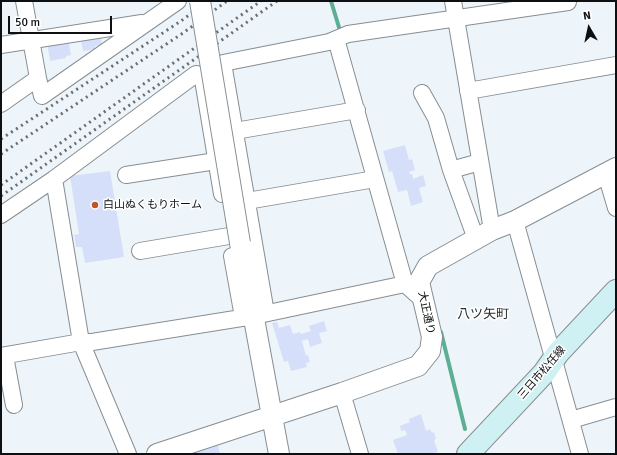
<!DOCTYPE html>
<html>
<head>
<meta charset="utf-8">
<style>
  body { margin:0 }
  #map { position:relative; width:617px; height:455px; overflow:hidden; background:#eef5fa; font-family:Signika,sans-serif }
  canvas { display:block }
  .frame { position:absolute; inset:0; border:2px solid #0d0f11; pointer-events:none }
  .north { position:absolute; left:569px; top:8px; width:40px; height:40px; -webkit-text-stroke:3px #fff; paint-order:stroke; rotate:351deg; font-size:11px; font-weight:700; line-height:16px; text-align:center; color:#0d0f11 }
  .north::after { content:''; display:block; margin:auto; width:14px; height:18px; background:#0d0f11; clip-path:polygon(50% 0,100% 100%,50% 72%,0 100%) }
  .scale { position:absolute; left:8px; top:16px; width:104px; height:18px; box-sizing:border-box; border:2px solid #0d0f11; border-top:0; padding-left:5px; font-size:12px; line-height:14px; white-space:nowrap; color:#0d0f11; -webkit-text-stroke:3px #fff; paint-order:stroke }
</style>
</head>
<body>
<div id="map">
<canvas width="617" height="455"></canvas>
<div class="frame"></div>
<div class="north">N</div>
<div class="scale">50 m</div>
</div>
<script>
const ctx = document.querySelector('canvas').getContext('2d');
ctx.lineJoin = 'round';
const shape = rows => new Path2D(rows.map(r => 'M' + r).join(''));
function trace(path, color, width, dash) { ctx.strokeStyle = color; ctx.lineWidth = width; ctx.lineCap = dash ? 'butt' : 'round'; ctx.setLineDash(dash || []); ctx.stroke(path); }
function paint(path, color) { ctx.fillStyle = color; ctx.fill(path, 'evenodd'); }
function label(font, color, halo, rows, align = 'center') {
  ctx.font = font + ' Signika,"Noto Sans JP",sans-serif'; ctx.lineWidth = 3; ctx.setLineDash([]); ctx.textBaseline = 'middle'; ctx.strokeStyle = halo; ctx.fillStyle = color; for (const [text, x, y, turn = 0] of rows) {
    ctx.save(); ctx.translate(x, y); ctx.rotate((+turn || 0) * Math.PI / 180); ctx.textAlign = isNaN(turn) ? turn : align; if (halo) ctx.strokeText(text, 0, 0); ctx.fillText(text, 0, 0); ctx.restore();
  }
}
const stream = shape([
  [331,1,341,34],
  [441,332,465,429]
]);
const building = shape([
  [100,32,102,45,95,46,95,49,83,51,80,35],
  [68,38,71,55,66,56,66,58,50,61,47,42],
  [405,145,409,160,412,159,415,170,409,172,410,174,412,174,413,179,423,175,426,186,419,188,423,202,411,206,407,190,398,192,392,171,389,172,383,151],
  [110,171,124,257,85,263,82,247,76,247,74,235,79,234,70,176],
  [324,321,327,331,319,333,322,343,310,347,308,339,302,341,306,356,308,355,310,362,306,363,307,367,291,371,288,361,284,362,272,323,277,322,279,328,290,325,293,334,300,332,301,334,311,331,309,326],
  [421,414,426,431,430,429,432,433,434,432,436,439,434,440,438,452,431,454,398,454,393,440,407,435,405,430,401,431,400,426,410,422,409,419],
  [218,445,220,454,194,454,193,452]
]);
const minor = shape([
  [453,1,492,230],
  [336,39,405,284],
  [1,45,142,23],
  [202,74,222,194],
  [38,78,42,96,178,1],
  [468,91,616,65],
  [422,93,436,118,451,170,476,239],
  [1,104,38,78,24,1],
  [235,131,357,110],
  [451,170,480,162],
  [606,174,616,208],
  [126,175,216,161],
  [54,179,81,342,128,454],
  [247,201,375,179],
  [1,215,54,179,196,74],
  [515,221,580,454],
  [140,251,229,236],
  [232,256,243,317],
  [266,313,223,63,329,42,348,34,568,2],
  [1,356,81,342,92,342,254,316,405,284,423,300],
  [5,356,14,405],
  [342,393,360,454],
  [571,420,616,407]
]);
const tertiary = shape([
  [240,243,279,454],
  [157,454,342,393,418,366,430,351,432,337,419,282,428,266,492,230,515,221,616,168]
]);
const secondary = shape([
  [468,454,544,373,558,353,616,291]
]);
const rail = shape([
  [1,139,181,21,208,1],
  [1,154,183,33,227,1],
  [1,185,261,1],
  [1,196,277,1]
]);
const tertiaryBridge = shape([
  [200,1,240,243]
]);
const markers = [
  [95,205,4,"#bd552d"]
];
const poiNames = [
  ["白山ぬくもりホーム",103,205]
];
const streetNames = [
  ["大正通り",426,313,78],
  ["三日市松任線",542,373,-49]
];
const quarterNames = [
  ["八ツ矢町",483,315]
];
trace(stream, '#5daf93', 4);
paint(building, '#d5dff9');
trace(minor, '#878e92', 18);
trace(tertiary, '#878e92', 22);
trace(secondary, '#878e92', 24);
trace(minor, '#fff', 16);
trace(tertiary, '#fff', 20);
trace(secondary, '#cff1f4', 22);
trace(rail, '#6a6e71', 3, [2, 4]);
trace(tertiaryBridge, '#878e92', 22, []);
trace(tertiaryBridge, '#fff', 20);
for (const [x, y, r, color] of markers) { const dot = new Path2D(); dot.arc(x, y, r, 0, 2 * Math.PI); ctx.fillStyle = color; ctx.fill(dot); trace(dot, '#fff', 1.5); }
label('11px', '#0d0f11', '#fff', poiNames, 'left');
label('11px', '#0d0f11', '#fff', streetNames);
label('13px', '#282e31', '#fff', quarterNames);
</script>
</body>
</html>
